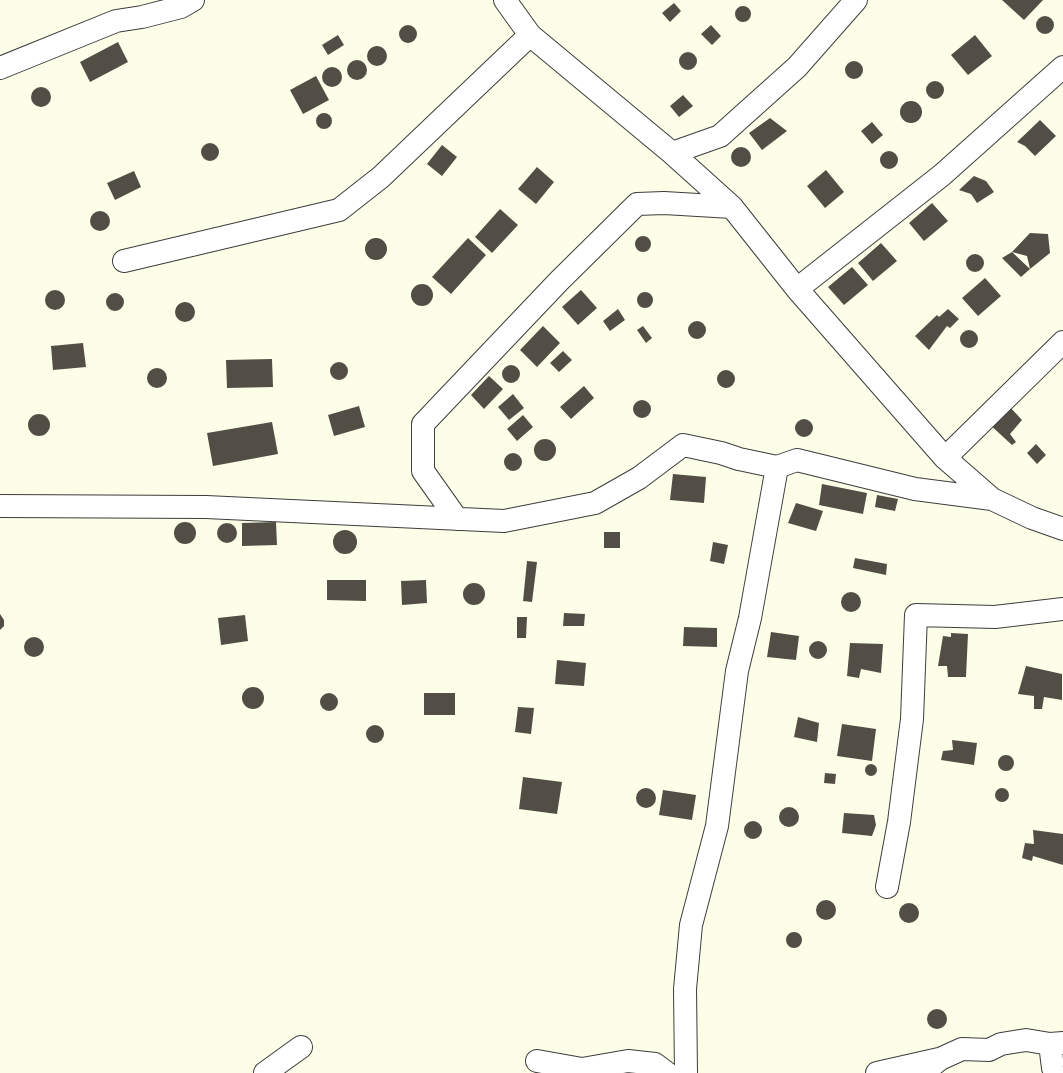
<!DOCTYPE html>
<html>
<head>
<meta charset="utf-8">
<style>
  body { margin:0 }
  canvas { display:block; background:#fdfee7 }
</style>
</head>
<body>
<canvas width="1063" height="1073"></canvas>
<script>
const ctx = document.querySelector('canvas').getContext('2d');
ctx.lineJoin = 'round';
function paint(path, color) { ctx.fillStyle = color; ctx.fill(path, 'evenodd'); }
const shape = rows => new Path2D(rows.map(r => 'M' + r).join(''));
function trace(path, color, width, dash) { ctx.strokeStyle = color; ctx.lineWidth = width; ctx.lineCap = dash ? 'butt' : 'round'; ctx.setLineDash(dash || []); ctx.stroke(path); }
const building = shape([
  [1002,0,1043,0,1024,20],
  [674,3,681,11,670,22,662,13],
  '735 14a8 8 0 1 1 16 0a8 8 0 1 1-16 0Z',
  '1036 25a9 9 0 1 1 18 0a9 9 0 1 1-18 0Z',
  [711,25,721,36,712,45,701,34],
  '399 34a9 9 0 1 1 18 0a9 9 0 1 1-18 0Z',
  [338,35,344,45,328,55,322,45],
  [975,35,992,56,968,75,951,55],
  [118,42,128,62,90,82,80,62],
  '367 56a10 10 0 1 1 20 0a10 10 0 1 1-20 0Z',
  '679 61a9 9 0 1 1 18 0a9 9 0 1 1-18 0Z',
  '347 70a10 10 0 1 1 20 0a10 10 0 1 1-20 0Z',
  '845 70a9 9 0 1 1 18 0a9 9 0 1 1-18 0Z',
  '322 77a10 10 0 1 1 20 0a10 10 0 1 1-20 0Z',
  [316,76,329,100,303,114,290,90],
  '926 90a9 9 0 1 1 18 0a9 9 0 1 1-18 0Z',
  '31 97a10 10 0 1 1 20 0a10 10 0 1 1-20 0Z',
  [683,95,693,106,679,117,670,106],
  '900 112a11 11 0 1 1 22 0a11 11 0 1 1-22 0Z',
  '316 121a8 8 0 1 1 16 0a8 8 0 1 1-16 0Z',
  [770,118,787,131,762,150,749,133],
  [1040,120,1056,136,1035,156,1025,146,1017,142],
  [872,122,883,135,872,144,861,131],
  '201 152a9 9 0 1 1 18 0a9 9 0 1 1-18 0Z',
  [442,145,457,157,442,176,427,164],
  '731 157a10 10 0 1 1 20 0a10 10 0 1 1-20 0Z',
  '880 160a9 9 0 1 1 18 0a9 9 0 1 1-18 0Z',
  [537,167,554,182,536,204,518,189],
  [826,170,844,192,825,208,807,186],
  [134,171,141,187,115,200,107,183],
  [974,176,986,181,994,192,977,203,971,194,959,190],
  [932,203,948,221,924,241,909,223],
  [500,209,518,225,492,253,475,237],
  '90 221a10 10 0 1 1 20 0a10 10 0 1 1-20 0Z',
  [1030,233,1048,234,1050,253,1030,269,1027,256,1012,252],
  '635 244a8 8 0 1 1 16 0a8 8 0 1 1-16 0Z',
  '365 249a11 11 0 1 1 22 0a11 11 0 1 1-22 0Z',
  [468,238,486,255,451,294,432,277],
  [881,243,897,261,873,281,858,263],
  [1012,252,1030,269,1021,277,1002,258],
  '966 263a9 9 0 1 1 18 0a9 9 0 1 1-18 0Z',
  [852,267,868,285,844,305,828,287],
  [985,278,1001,296,978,316,962,298],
  '411 295a11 11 0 1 1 22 0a11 11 0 1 1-22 0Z',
  '45 300a10 10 0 1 1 20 0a10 10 0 1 1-20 0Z',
  [581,290,597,308,578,325,562,307],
  '637 300a8 8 0 1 1 16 0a8 8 0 1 1-16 0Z',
  '106 302a9 9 0 1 1 18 0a9 9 0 1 1-18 0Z',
  '175 312a10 10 0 1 1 20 0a10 10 0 1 1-20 0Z',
  [618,309,625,320,610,331,603,321],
  [948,309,959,319,950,328,947,326,929,350,915,336,937,315,939,317],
  '688 330a9 9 0 1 1 18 0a9 9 0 1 1-18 0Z',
  [543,326,560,343,537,367,520,350],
  [643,326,652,338,646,343,637,330],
  '960 339a9 9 0 1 1 18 0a9 9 0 1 1-18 0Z',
  [83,343,86,367,53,370,51,346],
  [563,351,572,360,559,372,550,363],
  [272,359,273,387,227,388,226,360],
  '330 371a9 9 0 1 1 18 0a9 9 0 1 1-18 0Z',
  '502 374a9 9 0 1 1 18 0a9 9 0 1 1-18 0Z',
  '147 378a10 10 0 1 1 20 0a10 10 0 1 1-20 0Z',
  '717 379a9 9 0 1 1 18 0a9 9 0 1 1-18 0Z',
  [489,376,503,389,484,409,471,395],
  [584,386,594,398,571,419,560,407],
  [513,394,524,408,509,420,498,407],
  '633 409a9 9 0 1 1 18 0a9 9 0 1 1-18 0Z',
  [1008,405,1022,420,1010,434,1016,442,1012,445,988,423],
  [359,406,365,427,334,436,328,415],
  '28 425a11 11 0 1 1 22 0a11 11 0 1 1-22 0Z',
  [523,415,533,427,517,441,507,429],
  '795 428a9 9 0 1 1 18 0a9 9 0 1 1-18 0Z',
  [272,422,278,454,213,466,207,433],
  '534 450a11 11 0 1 1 22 0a11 11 0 1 1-22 0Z',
  [1036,444,1046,455,1037,464,1027,453],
  '504 462a9 9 0 1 1 18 0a9 9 0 1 1-18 0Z',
  [673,474,706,477,704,503,670,500],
  [822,484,867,493,863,514,819,505],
  [877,495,898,499,895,511,875,507],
  [796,503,823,511,816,531,788,523],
  '174 533a11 11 0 1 1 22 0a11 11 0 1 1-22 0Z',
  [276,522,277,545,242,546,242,523],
  '217 533a10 10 0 1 1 20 0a10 10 0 1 1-20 0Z',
  '333 542a12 12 0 1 1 24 0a12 12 0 1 1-24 0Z',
  [604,532,620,532,620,548,604,548],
  [713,542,728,545,724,564,710,561],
  [855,558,887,564,886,575,853,568],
  [527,561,537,562,532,602,523,601],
  [327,580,366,580,366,601,327,600],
  [426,580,427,603,402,605,401,581],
  '463 594a11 11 0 1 1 22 0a11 11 0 1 1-22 0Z',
  '841 602a10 10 0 1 1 20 0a10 10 0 1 1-20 0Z',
  [564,613,585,614,584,626,563,626],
  [0,614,4,620,4,626,0,630],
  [245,615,248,641,221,645,218,618],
  [517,617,527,617,526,638,517,638],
  [684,627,717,628,717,647,683,646],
  [771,632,799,636,796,660,767,657],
  [951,633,968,634,966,677,948,677,947,666,938,666,943,636,951,637],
  '24 647a10 10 0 1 1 20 0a10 10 0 1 1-20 0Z',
  '809 650a9 9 0 1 1 18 0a9 9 0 1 1-18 0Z',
  [850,643,883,644,881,673,861,669,859,678,847,676],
  [557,660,586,663,584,686,555,684],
  [1026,666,1062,674,1062,700,1044,697,1042,709,1034,709,1034,696,1018,694],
  '242 698a11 11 0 1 1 22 0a11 11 0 1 1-22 0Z',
  [424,693,455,693,455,715,424,715],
  '320 702a9 9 0 1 1 18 0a9 9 0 1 1-18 0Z',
  [518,707,534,708,531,734,515,732],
  [798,717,819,723,817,742,794,737],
  [842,724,876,729,872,761,837,756],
  '366 734a9 9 0 1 1 18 0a9 9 0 1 1-18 0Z',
  [952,740,977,743,974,765,941,760,943,751,953,750],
  '998 763a8 8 0 1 1 16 0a8 8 0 1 1-16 0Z',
  '865 770a6 6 0 1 1 12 0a6 6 0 1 1-12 0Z',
  [825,773,836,774,835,784,824,783],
  [523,777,562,782,557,814,519,809],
  '995 795a7 7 0 1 1 14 0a7 7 0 1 1-14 0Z',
  '636 798a10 10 0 1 1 20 0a10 10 0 1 1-20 0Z',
  [663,790,696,795,692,820,659,815],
  '779 817a10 10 0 1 1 20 0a10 10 0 1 1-20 0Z',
  [844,813,874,815,876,825,872,836,842,833],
  '744 830a9 9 0 1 1 18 0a9 9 0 1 1-18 0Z',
  [1033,830,1063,834,1063,865,1033,856,1032,861,1022,858,1025,843,1034,844],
  '816 910a10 10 0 1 1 20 0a10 10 0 1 1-20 0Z',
  '899 913a10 10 0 1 1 20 0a10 10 0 1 1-20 0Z',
  '786 940a8 8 0 1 1 16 0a8 8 0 1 1-16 0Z',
  '927 1019a10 10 0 1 1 20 0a10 10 0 1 1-20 0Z'
]);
const street = shape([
  [505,0,530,35,672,153,732,207,797,289,945,458,992,499,1032,518,1063,529],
  [0,68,116,21,142,17,181,7,193,0],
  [672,153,720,136,797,67,856,0],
  [124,261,339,210,381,177,530,35],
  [797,289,942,175,1063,67],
  [945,458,1063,342],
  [0,506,206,507,504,521,595,503,639,478,683,445,721,453,739,459,777,467,797,460,915,489,992,499],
  [457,519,423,471,423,424,559,281,637,204,664,203,732,207],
  [887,887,899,822,912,719,916,615,995,617,1063,609],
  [1050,1044,1053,1068,1056,1073],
  [537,1061,582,1069,628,1061,655,1064,667,1073],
  [265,1073,301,1047],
  [686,1073,685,989,691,925,717,826,737,671,750,618,777,467],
  [877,1073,939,1059],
  [923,1073,940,1059,962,1049,989,1050,1001,1044,1026,1040,1050,1044,1063,1043]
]);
paint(building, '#524e46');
trace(street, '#3d3d3d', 24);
trace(street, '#fff', 22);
</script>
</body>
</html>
